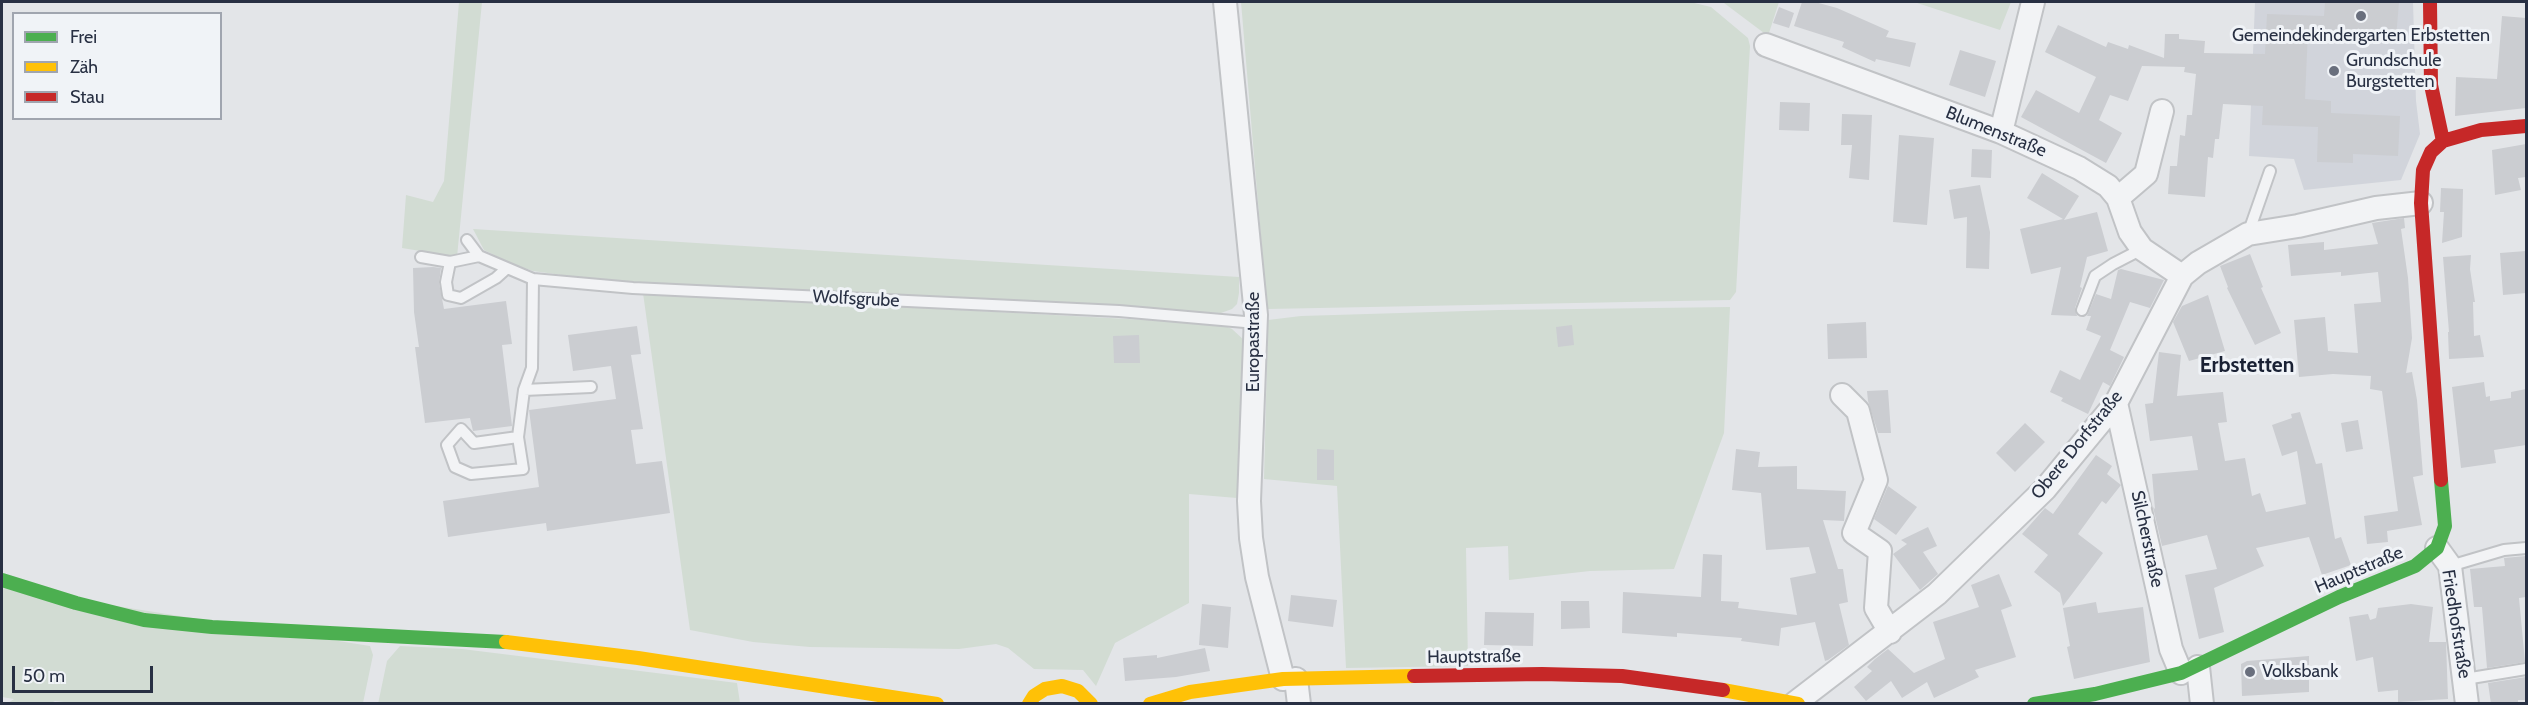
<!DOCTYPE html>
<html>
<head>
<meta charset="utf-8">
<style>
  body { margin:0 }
  #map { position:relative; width:2528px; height:705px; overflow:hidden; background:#e3e5e8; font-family:Cabin,sans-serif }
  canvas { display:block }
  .frame { position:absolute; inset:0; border:3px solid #283043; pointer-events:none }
  .legend { position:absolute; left:12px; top:12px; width:210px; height:108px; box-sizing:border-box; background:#f0f3f7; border:2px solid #a0a5af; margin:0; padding:8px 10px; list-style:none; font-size:18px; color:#283043 }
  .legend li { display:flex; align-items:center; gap:12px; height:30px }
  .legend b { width:30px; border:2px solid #a0a5af }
  .scale { position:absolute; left:12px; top:666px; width:141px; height:27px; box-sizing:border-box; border:3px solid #283043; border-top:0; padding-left:8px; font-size:18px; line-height:21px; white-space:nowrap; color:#283043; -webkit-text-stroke:4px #f0f3f7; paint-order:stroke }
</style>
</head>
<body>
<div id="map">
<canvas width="2528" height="705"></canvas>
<div class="frame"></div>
<ul class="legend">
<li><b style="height:8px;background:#4caf50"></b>Frei</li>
<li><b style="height:8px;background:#ffc107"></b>Zäh</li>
<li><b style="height:8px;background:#c62828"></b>Stau</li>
</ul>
<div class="scale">50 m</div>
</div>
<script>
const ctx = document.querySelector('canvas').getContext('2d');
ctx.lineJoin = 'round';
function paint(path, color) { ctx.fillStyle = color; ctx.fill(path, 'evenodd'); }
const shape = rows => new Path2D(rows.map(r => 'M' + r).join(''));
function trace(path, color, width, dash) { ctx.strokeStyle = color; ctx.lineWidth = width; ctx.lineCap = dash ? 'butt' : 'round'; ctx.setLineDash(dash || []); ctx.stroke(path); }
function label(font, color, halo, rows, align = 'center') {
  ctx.font = font + ' Cabin,sans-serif'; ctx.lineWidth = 6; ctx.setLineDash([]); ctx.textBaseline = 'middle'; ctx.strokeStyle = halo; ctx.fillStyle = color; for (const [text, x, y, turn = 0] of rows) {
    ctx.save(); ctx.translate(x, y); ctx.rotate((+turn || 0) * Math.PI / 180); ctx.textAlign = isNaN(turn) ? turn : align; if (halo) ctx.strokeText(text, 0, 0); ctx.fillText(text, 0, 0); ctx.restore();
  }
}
const built = shape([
  [2255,2,2413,2,2416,101,2420,134,2401,180,2304,190,2294,159,2249,156]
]);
const green = shape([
  [459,2,482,2,457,257,402,248,406,195,433,202,444,181],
  [1241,2,1690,2,1711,7,1748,38,1750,46,1736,292,1730,300,1267,309],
  [1719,2,1779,2,1768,36,1724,3],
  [1914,2,2011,2,2000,30],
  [473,229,1239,277,1239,293,1237,304,1232,309,1221,313,796,291,642,286,533,271,510,263,484,250],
  [643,293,1221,324,1232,329,1245,341,1237,498,1189,494,1189,603,1115,643,1096,686,1083,670,1034,669,1008,648,996,644,959,649,810,647,753,642,690,630],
  [1730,307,1724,433,1674,569,1590,571,1509,580,1508,546,1466,548,1468,666,1346,668,1337,486,1264,479,1268,320,1301,316,1500,310],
  [2,588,370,646,373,655,363,703,82,704,55,701,51,703,8,703,14,699,2,697],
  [400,646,462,649,737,683,740,703,378,704,387,661]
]);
const building = shape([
  [1802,2,1815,2,1837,8,1889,31,1886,37,1916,43,1910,67,1876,59,1875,62,1842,47,1844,42,1794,26],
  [2325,2,2399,2,2396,38,2308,30,2305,99,2331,101,2331,113,2400,116,2398,156,2353,154,2353,163,2317,162,2318,127,2262,125,2263,106,2223,104,2219,139,2215,139,2213,158,2208,157,2205,197,2168,194,2170,166,2177,166,2180,135,2185,136,2187,115,2192,115,2196,74,2184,72,2185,67,2142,66,2128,101,2110,95,2099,120,2122,133,2106,163,2021,117,2036,90,2079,113,2096,77,2045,52,2058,25,2106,47,2108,42,2128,49,2129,45,2164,58,2165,34,2179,34,2179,39,2205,41,2204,53,2265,54,2267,14,2324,16],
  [1779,7,1794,13,1789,28,1773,23],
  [2502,16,2526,18,2526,108,2455,116,2456,77,2497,79],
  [1960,50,1996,61,1985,97,1949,85],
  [1780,102,1810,103,1809,131,1779,130],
  [1842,114,1872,115,1869,180,1849,178,1852,145,1841,145],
  [1899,135,1934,138,1927,225,1893,222],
  [2526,144,2526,177,2518,178,2521,190,2495,195,2492,150],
  [1972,149,1992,150,1991,178,1971,177],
  [2042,173,2079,196,2064,220,2097,212,2108,251,2087,257,2080,287,2082,288,2075,308,2077,316,2051,315,2061,267,2031,274,2020,229,2063,219,2027,198],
  [1980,185,1990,232,1989,269,1966,268,1967,217,1954,219,1949,190],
  [2441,188,2463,189,2462,237,2442,243,2444,212,2440,212],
  [2404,218,2405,228,2401,229,2408,278,2412,338,2406,373,2412,372,2417,400,2423,475,2413,477,2422,525,2387,531,2388,542,2367,544,2364,516,2398,511,2382,391,2370,389,2371,376,2333,374,2299,377,2294,320,2325,317,2328,351,2358,353,2354,304,2381,302,2378,272,2341,276,2341,272,2291,276,2288,245,2324,242,2324,250,2378,244,2372,223],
  [2526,251,2526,293,2503,295,2500,253],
  [2250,254,2263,287,2261,288,2281,333,2255,345,2227,288,2228,287,2220,266],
  [2471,255,2470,269,2475,302,2473,302,2474,336,2480,335,2484,357,2449,359,2448,332,2449,332,2443,257],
  [433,267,441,268,439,283,444,309,506,301,512,344,502,345,512,426,473,431,470,418,425,423,415,347,419,347,414,312,413,268],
  [2121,269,2164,280,2150,308,2130,302,2110,350,2124,357,2110,386,2103,382,2088,414,2061,401,2063,398,2050,392,2060,370,2080,380,2101,336,2086,330,2091,316,2087,316,2096,294,2111,299,2118,270],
  [2208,295,2225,351,2189,361,2173,322,2182,306],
  [1866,322,1867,358,1828,359,1827,324],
  [1572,325,1574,345,1558,347,1556,327],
  [637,326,641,354,631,355,643,429,631,430,636,464,662,461,670,513,547,531,546,523,448,537,443,501,539,487,529,410,616,399,611,366,573,371,568,335],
  [1139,335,1140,363,1114,363,1113,336],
  [2159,352,2181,355,2177,396,2223,392,2227,422,2218,423,2225,461,2245,458,2252,496,2260,493,2266,512,2306,504,2297,451,2282,456,2272,425,2292,418,2291,414,2300,412,2316,464,2322,463,2335,539,2341,537,2351,565,2322,575,2309,537,2256,548,2264,566,2214,588,2224,632,2199,639,2185,575,2217,569,2207,535,2162,546,2153,507,2155,509,2152,474,2198,470,2192,436,2150,441,2145,404,2153,403],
  [2484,382,2486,397,2490,396,2490,401,2511,398,2511,392,2526,389,2526,445,2494,450,2496,463,2461,468,2452,387],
  [1888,390,1891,433,1878,433,1868,401,1867,391],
  [2358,420,2363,449,2346,452,2341,423],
  [2025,423,2045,442,2015,472,1996,453],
  [1317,449,1334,450,1334,480,1317,480],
  [1736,449,1760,452,1758,467,1797,466,1797,489,1846,491,1844,521,1823,520,1838,569,1843,569,1848,602,1839,604,1849,645,1828,660,1825,661,1815,622,1781,628,1779,646,1741,641,1742,638,1677,633,1677,637,1622,633,1623,592,1701,597,1703,554,1722,555,1721,601,1739,602,1738,608,1797,615,1790,578,1816,573,1809,547,1766,550,1761,493,1732,490],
  [2096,455,2112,466,2107,474,2121,485,2106,504,2102,501,2078,534,2103,553,2063,606,2060,593,2034,572,2048,555,2022,534,2045,508,2053,514],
  [1888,486,1917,507,1896,535,1874,519],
  [1928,527,1937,546,1923,552,1938,574,1920,590,1893,554,1907,544,1901,540],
  [2526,556,2526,597,2519,598,2525,662,2487,668,2482,607,2474,607,2470,569,2505,566,2504,558],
  [1999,574,2012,606,2001,610,2016,657,1975,670,1979,677,1934,698,1927,682,1902,698,1891,681,1866,701,1854,687,1872,671,1867,667,1875,659,1888,649,1914,673,1945,659,1933,622,1979,607,1971,585],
  [1291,595,1337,600,1333,627,1288,621],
  [1561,601,1589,601,1590,628,1561,629],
  [2096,602,2098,613,2143,607,2150,662,2074,679,2067,647,2070,646,2063,608],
  [1202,604,1231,607,1228,648,1199,645],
  [2411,604,2433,607,2429,642,2446,642,2448,699,2398,702,2398,690,2378,692,2373,657,2356,661,2349,617,2368,614,2370,620,2376,618,2378,608],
  [1485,612,1534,613,1533,646,1484,645],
  [1205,648,1210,671,1176,677,1125,681,1123,658,1157,655,1157,658],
  [2309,656,2309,692,2242,696,2241,664,2247,661],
  [2526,677,2526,700,2518,700,2518,704,2491,704,2488,683]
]);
const lane = shape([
  [2248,234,2270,171],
  [467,240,479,256,533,279,633,288,1119,311,1256,323],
  [421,257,450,262,479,256],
  [450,262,446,282,448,295,461,298,496,278,506,269],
  [2082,310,2095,276,2113,264,2142,249],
  [524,390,591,387],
  [518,437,523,469,471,474,455,467,447,445,461,429,474,443,518,437,524,390,532,368,533,279],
  [2450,566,2504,550,2526,548],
  [2465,679,2526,669]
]);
const street = shape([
  [1225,2,1256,315,1249,501,1251,538,1257,577,1283,679],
  [1766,45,2001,132,2079,168,2108,186,2118,198,2130,232,2142,249,2182,276],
  [2001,132,2033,2],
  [2118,198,2146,174,2162,111],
  [1842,395,1858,411,1876,480,1854,533,1880,551,1876,608,1890,632],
  [2116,403,2171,649,2181,673],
  [2437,548,2450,566,2467,704],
  [2198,667,2202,704],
  [1296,679,1299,704],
  [1795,703,1937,594,2045,489,2116,403,2182,276,2198,263,2248,234,2298,226,2376,208,2421,203]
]);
const fast = shape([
  [2,580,76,603,144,620,212,627,506,642],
  [2034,704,2095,694,2181,673,2339,597,2415,566,2437,548,2445,526,2441,480]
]);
const slow = shape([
  [506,642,638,658,937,704],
  [1723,690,1798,704],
  [1029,704,1034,696,1045,689,1062,686,1078,691,1091,704],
  [1150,704,1190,692,1283,679,1414,676]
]);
const jam = shape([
  [2430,2,2431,85,2443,141],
  [2441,480,2421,203,2423,170,2431,152,2443,141,2481,130,2526,126],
  [1414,676,1542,674,1622,676,1723,690]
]);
const markers = [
  [2361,16,6,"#696f7d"],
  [2334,71,6,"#696f7d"],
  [2250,672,6,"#696f7d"]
];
const poiNames = [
  ["Gemeindekindergarten Erbstetten",2361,36,"center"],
  ["Grundschule",2346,61],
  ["Burgstetten",2346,82],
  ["Volksbank",2262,672]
];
const streetNames = [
  ["Blumenstraße",1996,132,22],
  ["Wolfsgrube",856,299,3],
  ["Europastraße",1254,342,-90],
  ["Obere Dorfstraße",2077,445,-51],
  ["Silcherstraße",2147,539,78],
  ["Hauptstraße",2359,570,-23],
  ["Friedhofstraße",2456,624,81],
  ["Hauptstraße",1474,657,-1]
];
const quarterNames = [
  ["Erbstetten",2247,366]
];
paint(built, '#d1d4db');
paint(green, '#d2dcd3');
paint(building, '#cbcdd1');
trace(lane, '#c1c3c6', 14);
trace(street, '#c1c3c6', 26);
trace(lane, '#f2f3f5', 10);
trace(street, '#f2f3f5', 22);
trace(fast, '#4caf50', 14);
trace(slow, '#ffc107', 14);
trace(jam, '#c62828', 14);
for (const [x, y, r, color] of markers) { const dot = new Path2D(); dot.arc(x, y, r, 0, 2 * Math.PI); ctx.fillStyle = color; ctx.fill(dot); trace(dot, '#f0f3f7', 2); }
label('18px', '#283043', '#f0f3f7', poiNames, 'left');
label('18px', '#283043', '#f0f3f7', streetNames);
label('bold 21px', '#1a2134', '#f0f3f7', quarterNames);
</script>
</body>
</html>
